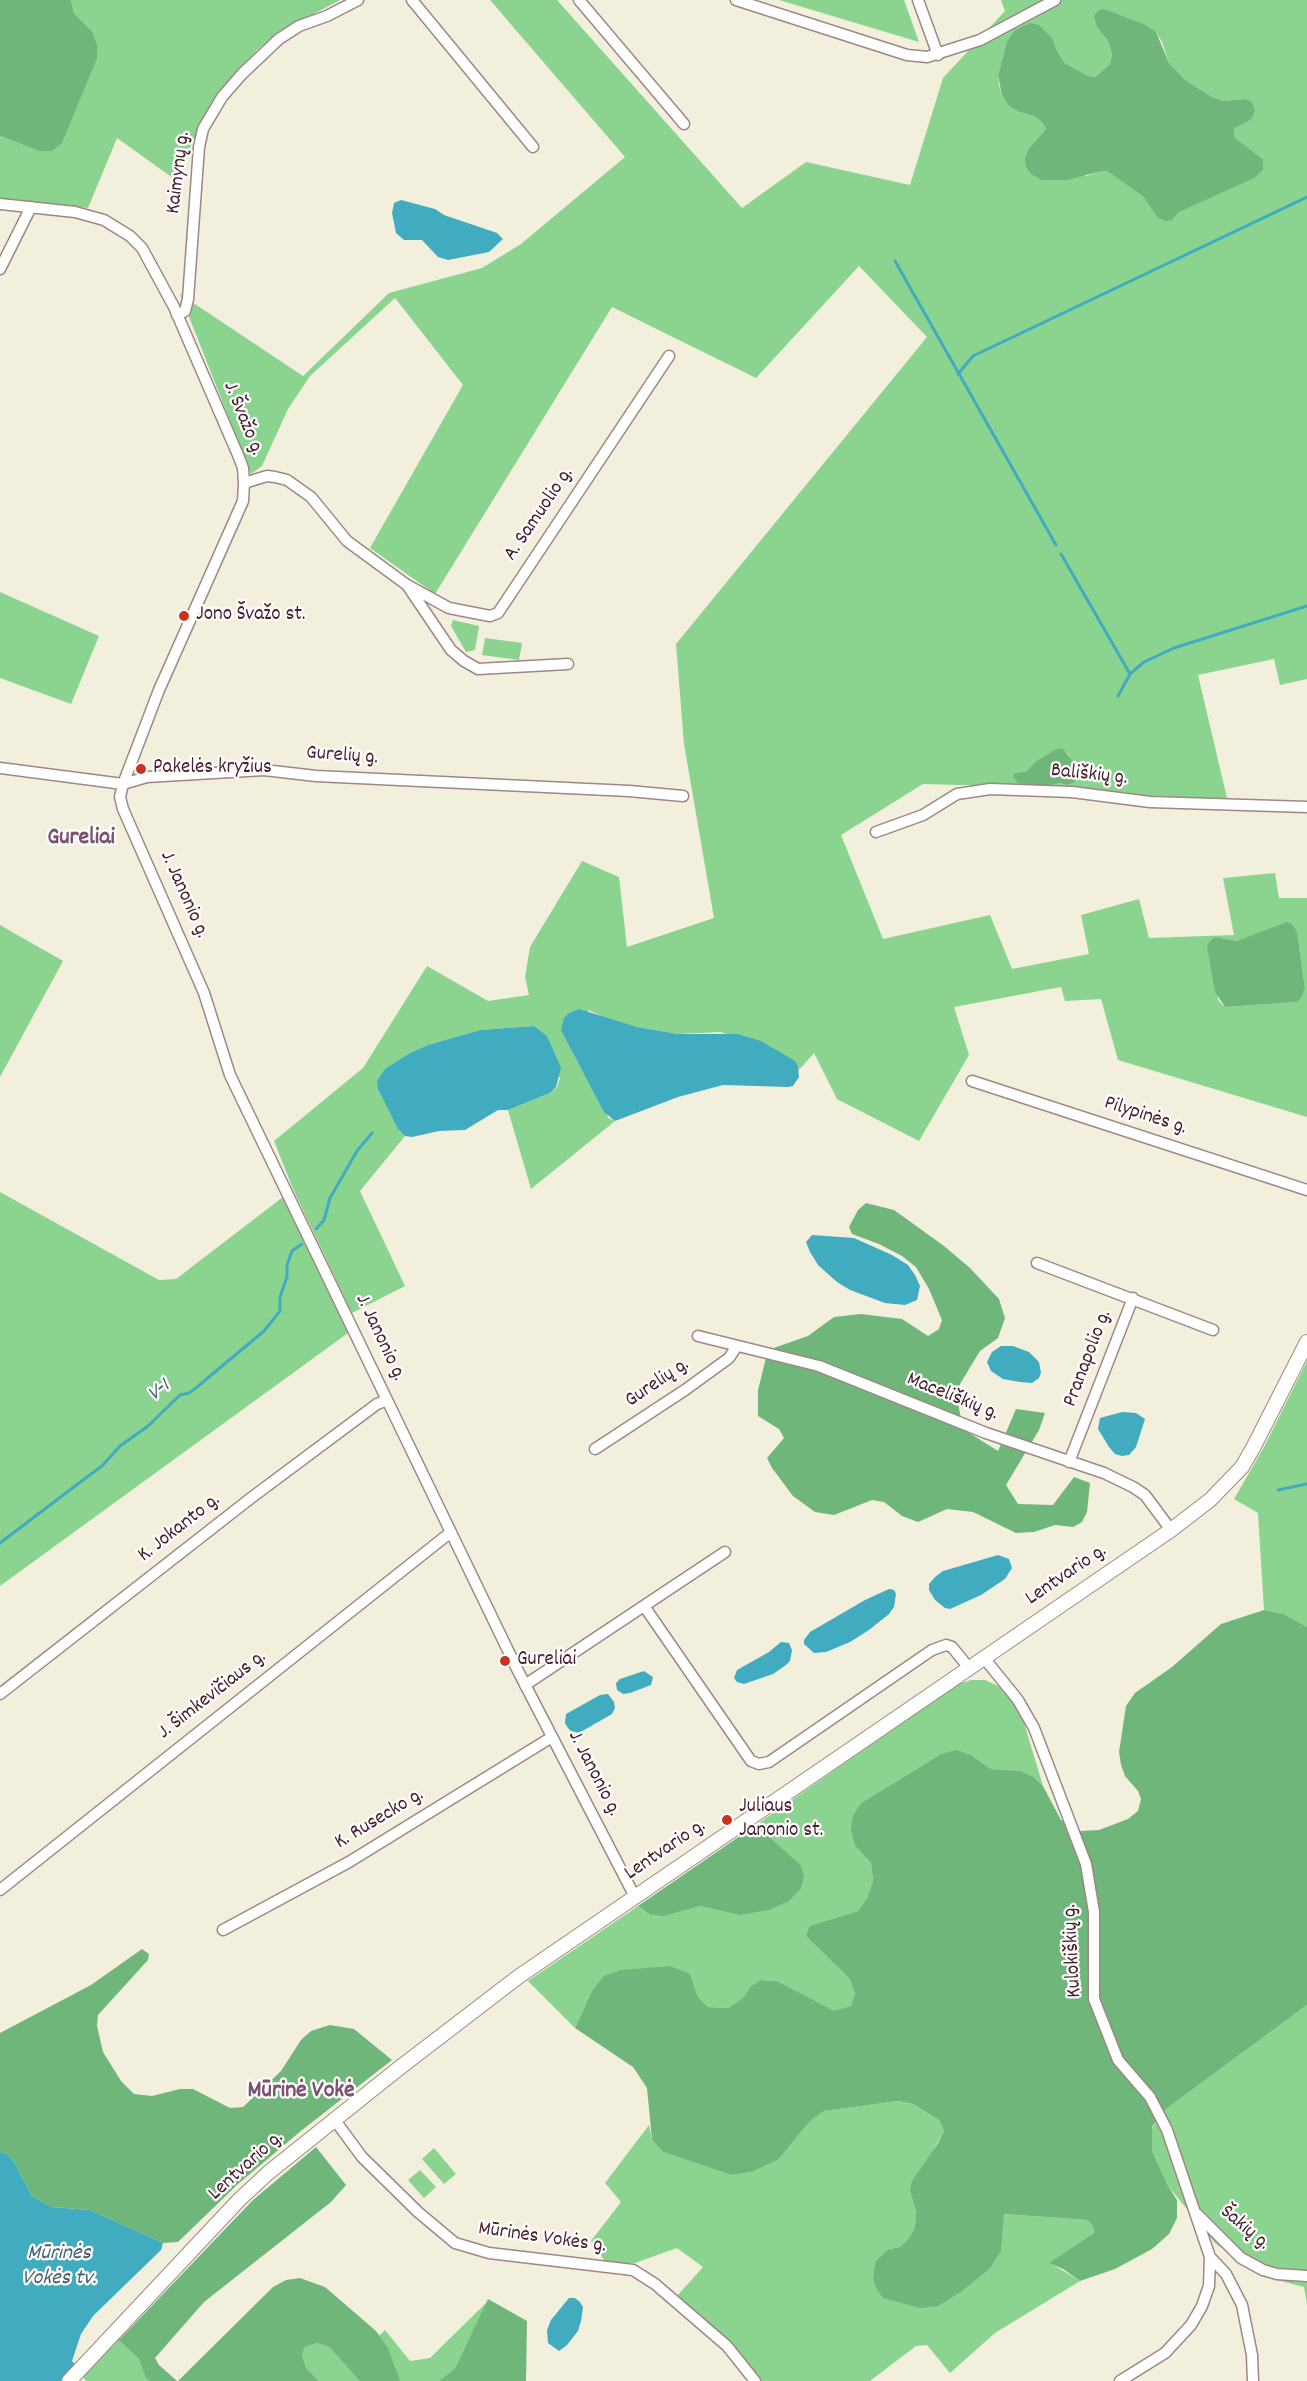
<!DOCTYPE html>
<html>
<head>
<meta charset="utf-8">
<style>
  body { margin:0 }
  canvas { display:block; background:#f3efdd }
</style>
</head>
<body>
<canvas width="1307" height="2381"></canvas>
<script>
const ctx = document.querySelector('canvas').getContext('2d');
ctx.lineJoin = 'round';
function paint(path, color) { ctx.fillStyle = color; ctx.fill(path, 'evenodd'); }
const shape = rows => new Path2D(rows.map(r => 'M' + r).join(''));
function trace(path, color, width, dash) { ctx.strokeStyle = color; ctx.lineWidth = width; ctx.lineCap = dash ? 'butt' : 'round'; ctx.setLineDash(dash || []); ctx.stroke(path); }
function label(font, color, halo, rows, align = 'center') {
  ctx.font = font + ' Dekko,sans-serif'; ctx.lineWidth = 4.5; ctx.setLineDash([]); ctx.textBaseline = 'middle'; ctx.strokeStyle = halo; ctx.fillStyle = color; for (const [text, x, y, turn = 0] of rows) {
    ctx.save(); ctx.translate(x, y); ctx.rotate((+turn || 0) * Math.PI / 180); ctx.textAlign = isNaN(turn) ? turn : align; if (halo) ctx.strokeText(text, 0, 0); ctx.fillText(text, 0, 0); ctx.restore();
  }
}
const green = shape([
  [71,0,340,0,280,32,257,50,236,73,207,117,173,178,117,138,88,208,0,199,0,136,39,151,97,44,92,31,74,13],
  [490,0,557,0,742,208,806,162,910,185,943,78,1005,11,1001,0,1307,0,1307,679,1280,685,1274,659,1198,675,1227,798,1142,798,1071,788,923,784,841,835,883,939,990,915,1012,969,1089,954,1081,915,1139,899,1149,938,1234,935,1223,878,1275,873,1279,898,1307,898,1307,1117,1118,1060,1101,999,1065,1001,1061,987,954,1007,969,1055,919,1141,837,1099,814,1053,799,1070,798,1066,721,1032,678,1034,637,1027,615,1022,588,1010,608,1118,615,1121,531,1189,508,1110,550,1093,557,1087,560,1078,534,1026,480,1030,428,1045,410,1053,386,1068,398,1129,405,1136,360,1191,405,1286,352,1313,293,1189,274,1141,363,1068,427,966,488,1001,529,995,525,977,530,947,582,861,619,877,627,947,714,918,684,744,676,644,927,337,859,266,756,378,612,307,435,594,370,548,463,385,395,298,310,376,288,409,262,466,251,474,180,294,303,376,389,293,482,268,521,244,625,157],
  [1146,25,1156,32,1162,42,1169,63,1185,80,1212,97,1224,101,1245,99,1233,128,1234,137,1263,159,1179,212,1172,220,1157,217,1144,196,1107,171,1098,172,1086,176,1029,148,1046,129,1042,122,1034,116,1019,112,1009,106,1002,96,999,85,998,75,1007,41,1014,31,1053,39,1057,51,1065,63,1088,76,1095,77,1110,64,1112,54,1108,41,1097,27],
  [1054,750,1067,753,1075,763,1080,775,1074,783,1067,785,1060,783,1044,787,1015,773,1027,771,1035,762],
  [1293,925,1297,933,1305,988,1297,1002,1225,1007,1218,1000,1215,937,1237,941],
  [779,0,904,0,919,42],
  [0,592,99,636,71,704,0,678],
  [453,620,479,626,475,650,466,652,451,626],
  [485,638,522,643,519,660,482,655],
  [0,925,63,961,0,1077],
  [0,1192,159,1280,176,1279,283,1197,348,1333,0,1586],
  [1307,1361,1307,1627,1284,1614,1264,1610,1258,1513,1234,1499,1264,1447],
  [971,1680,985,1680,998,1686,1013,1700,1022,1716,1043,1786,1034,1777,1021,1771,991,1769,971,1755,941,1754,861,1803,853,1815,855,1846,871,1863,873,1881,867,1898,858,1911,809,1926,806,1936,850,1979,855,1994,851,2006,834,2012,777,1981,760,1980,751,1986,743,1998,728,2008,708,2007,698,1997,690,1974,592,1991,575,2028,528,1981,638,1906,649,1914,700,1906,739,1915,800,1864,756,1825,958,1684],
  [1307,2005,1307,2305,1304,2287,1265,2277,1239,2262,1215,2243,1168,2186,1152,2151,1152,2128,1166,2109],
  [898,2101,913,2104,939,2120,944,2131,910,2191,916,2212,915,2228,908,2239,900,2247,889,2249,1001,2251,1003,2214,1087,2220,1093,2226,1094,2233,1050,2263,1080,2281,995,2333,950,2373,927,2345,916,2346,870,2381,761,2381,738,2351,677,2296,703,2267,677,2248,635,2263,607,2264,591,2241,621,2202,605,2183,649,2125,652,2140,663,2152,731,2175,752,2172,778,2160,811,2120,823,2111],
  [434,2148,456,2174,444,2184,422,2159],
  [420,2170,436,2187,424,2198,408,2180],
  [487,2302,509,2381,319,2381,306,2368,302,2355,305,2347,317,2343,329,2347,347,2367,385,2330,410,2361,430,2358],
  [117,2336,164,2381,86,2381,80,2374]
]);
const forest = shape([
  [0,0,71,0,74,13,92,31,97,44,97,58,62,143,52,151,39,151,0,136],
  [1104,9,1146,25,1156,32,1169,63,1185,80,1212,97,1224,101,1245,99,1252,102,1255,110,1253,116,1250,120,1234,128,1234,137,1263,159,1263,170,1254,178,1179,212,1172,220,1165,221,1157,217,1143,196,1107,171,1098,172,1067,180,1042,180,1031,174,1026,167,1025,158,1029,148,1046,129,1042,122,1034,116,1019,112,1009,106,1002,96,998,75,1007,41,1014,31,1030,23,1039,25,1053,39,1057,51,1065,63,1088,76,1095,77,1110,64,1112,54,1108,41,1097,27,1094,16,1099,10],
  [1062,748,1075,763,1080,775,1074,783,1067,785,1060,783,1044,787,1018,783,1015,779,1013,776,1015,773,1027,771,1035,762,1054,750],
  [1287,922,1293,925,1297,932,1305,988,1301,998,1297,1002,1225,1007,1215,992,1207,946,1210,941,1215,937,1237,941],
  [866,1203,894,1210,944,1246,970,1268,999,1299,1005,1318,998,1338,980,1351,960,1384,958,1403,963,1429,998,1451,1016,1409,1045,1413,1039,1430,1006,1485,1018,1504,1053,1505,1074,1477,1090,1483,1087,1512,1082,1522,1073,1527,1055,1525,1034,1532,1016,1533,973,1512,947,1509,918,1522,902,1516,884,1502,872,1500,834,1515,815,1512,793,1496,772,1468,767,1458,784,1438,779,1429,758,1416,758,1390,768,1350,808,1336,834,1317,861,1314,902,1319,928,1336,939,1329,942,1320,929,1289,916,1267,902,1256,879,1244,852,1234,849,1227,858,1210],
  [1264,1610,1284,1614,1307,1627,1307,2005,1166,2109,1152,2127,1152,2151,1168,2186,1177,2200,1177,2218,1169,2234,1152,2249,1115,2269,1080,2281,1063,2269,1049,2263,1094,2233,1093,2226,1087,2220,1004,2214,1001,2251,989,2269,962,2291,938,2306,920,2308,883,2298,876,2288,873,2277,876,2261,889,2249,900,2247,908,2239,915,2228,916,2212,910,2191,912,2181,938,2143,944,2131,939,2120,913,2104,898,2101,824,2111,811,2120,778,2160,752,2172,731,2175,663,2152,652,2140,647,2088,633,2067,575,2028,592,1991,604,1976,621,1970,670,1966,690,1974,698,1997,708,2007,728,2008,743,1998,751,1986,760,1980,777,1981,834,2011,851,2006,855,1994,850,1979,806,1936,809,1926,858,1911,867,1898,873,1881,871,1863,855,1846,851,1830,853,1815,861,1803,941,1754,956,1750,971,1755,991,1769,1021,1771,1034,1777,1043,1786,1061,1820,1080,1831,1099,1830,1128,1819,1138,1811,1141,1799,1138,1791,1125,1776,1121,1765,1119,1752,1126,1706,1135,1693,1172,1667,1221,1624],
  [756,1825,800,1864,804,1876,801,1888,789,1901,769,1910,739,1915,700,1906,663,1916,649,1914,638,1906],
  [142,1949,149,1954,148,1960,98,2015,97,2026,103,2052,121,2081,134,2094,152,2096,180,2089,193,2089,230,2108,243,2107,281,2071,301,2040,311,2031,330,2025,354,2029,392,2060,302,2130,238,2184,178,2242,163,2243,90,2210,52,2207,32,2196,14,2162,6,2153,0,2152,0,2033,91,1985],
  [316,2147,346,2185,331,2202,204,2302,155,2358,159,2365,177,2381,150,2381,146,2378,139,2359,119,2340,253,2200],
  [300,2278,325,2287,376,2331,388,2348,400,2381,360,2381,329,2347,317,2343,305,2347,302,2355,306,2368,319,2381,178,2381,273,2287,286,2280],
  [488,2299,527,2321,526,2381,439,2381,455,2369]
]);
const water = shape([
  [401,200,435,209,444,215,497,233,503,239,489,252,448,260,438,257,422,240,404,240,396,233,392,213,394,203],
  [579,1009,637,1027,678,1034,737,1034,761,1041,795,1061,798,1066,799,1077,793,1086,788,1087,723,1085,678,1097,615,1121,604,1112,561,1030,564,1018,569,1013],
  [534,1026,547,1036,561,1068,556,1087,550,1093,508,1110,498,1110,465,1130,439,1131,412,1137,405,1136,398,1129,378,1089,377,1081,386,1068,410,1053,428,1045,480,1030],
  [812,1235,854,1238,892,1255,908,1265,915,1275,920,1286,917,1300,905,1305,885,1303,850,1290,837,1282,818,1265,810,1252,806,1242],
  [1001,1346,1013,1346,1029,1352,1039,1362,1041,1373,1039,1378,1032,1383,1020,1382,1003,1379,991,1371,987,1362,992,1352],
  [1122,1412,1136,1413,1145,1419,1136,1447,1129,1455,1122,1456,1115,1454,1109,1447,1098,1429,1100,1418],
  [998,1555,1009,1559,1012,1568,1005,1579,981,1595,950,1609,945,1608,935,1600,929,1590,929,1584,935,1577,943,1571],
  [889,1589,894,1590,896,1594,894,1607,889,1614,869,1630,850,1642,826,1652,814,1653,804,1644,804,1640,810,1632,865,1600],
  [781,1642,789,1643,792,1650,790,1661,786,1665,773,1674,744,1684,737,1682,734,1678,737,1670,769,1652],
  [644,1671,653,1677,651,1685,630,1693,623,1694,617,1690,616,1683,620,1679],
  [608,1694,614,1702,615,1708,612,1714,579,1733,571,1731,568,1728,565,1723,566,1714,600,1695],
  [0,2152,6,2153,14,2162,32,2196,52,2207,90,2210,163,2243,161,2250,93,2316,81,2334,72,2361,76,2366,62,2381,0,2381],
  [569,2298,575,2298,580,2302,583,2307,581,2321,578,2331,567,2345,559,2351,548,2343,547,2330,551,2320]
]);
const stream = shape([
  [895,261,1056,545],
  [958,374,973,356,1307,197],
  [1061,554,1130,674],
  [1118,696,1130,674,1144,662,1174,648,1307,606],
  [316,1229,324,1220,330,1198,357,1151,372,1133],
  [1278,1490,1307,1484],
  [0,1543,83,1480,102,1466,120,1446,148,1426,180,1395,189,1393,197,1387,264,1331,280,1311,280,1297,287,1277,287,1265,292,1251,302,1244]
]);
const minor = shape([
  [412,0,533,147],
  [579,0,684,124],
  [736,0,907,55,927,57,980,40,1055,0],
  [918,0,938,55],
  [0,204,75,212,104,220,130,236,142,248,174,307,238,455,243,468,244,483,243,501,159,690,123,784,120,797,123,809,204,993,230,1075,517,1669,635,1897],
  [0,269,31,207],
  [177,315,185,311,188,299,199,147,203,129,222,97,242,74,279,39,299,26,327,16,358,0],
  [244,483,267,476,275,477,287,480,311,497,347,541,407,585,451,650,464,661,478,669,568,664],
  [407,585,449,608,490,616,498,613,669,356],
  [0,768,123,784,147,777,264,770,316,776,629,791,683,796],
  [876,832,923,815,957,794,990,789,1072,792,1150,802,1307,807],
  [972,1081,1307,1190],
  [1037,1263,1213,1330],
  [698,1336,819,1366,986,1433,1104,1473,1133,1487,1145,1495,1171,1530],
  [595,1449,685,1390,729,1358,737,1346],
  [1069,1462,1133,1298],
  [644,1606,751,1761,759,1764,769,1762,932,1650,946,1645,952,1647,969,1668],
  [984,1658,1018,1700,1034,1728,1086,1864,1094,1912,1094,1999,1118,2060,1150,2097,1167,2130,1210,2257,1209,2286,1202,2306,1191,2325,1165,2353,1120,2381],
  [525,1685,725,1552],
  [0,1694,251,1498,377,1404,387,1400],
  [0,1890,451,1532],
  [223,1930,349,1862,552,1737],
  [334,2119,362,2157,418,2212,455,2243,489,2253,633,2270,655,2284,727,2346,755,2381],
  [1197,2214,1241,2258,1263,2270,1277,2274,1307,2276],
  [1210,2257,1226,2274,1242,2305,1252,2355,1253,2381]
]);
const major = shape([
  [69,2381,239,2200,268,2173,398,2069,518,1977,1171,1530,1210,1500,1242,1467,1253,1448,1307,1342]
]);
const markers = [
  [184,616,6,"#c8321e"],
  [141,769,6,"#c8321e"],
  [505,1661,6,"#c8321e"],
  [727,1820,6,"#c8321e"]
];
const streetNames = [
  ["Kaimynų g.",180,173,-83],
  ["J. Švažo g.",242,419,68],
  ["A. Samuolio g.",540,515,-56],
  ["Gurelių g.",342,757,4],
  ["Bališkių g.",1089,776,6],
  ["J. Janonio g.",183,895,66],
  ["Pilypinės g.",1145,1117,18],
  ["J. Janonio g.",379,1338,65],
  ["Pranapolio g.",1089,1359,-69],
  ["Gurelių g.",658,1384,-34],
  ["Maceliškių g.",952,1398,22],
  ["K. Jokanto g.",180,1529,-38],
  ["Lentvario g.",1067,1576,-34],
  ["J. Šimkevičiaus g.",213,1696,-38],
  ["J. Janonio g.",593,1774,63],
  ["K. Rusecko g.",380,1820,-31],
  ["Lentvario g.",666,1851,-34],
  ["Kulokiškių g.",1074,1951,-93],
  ["Lentvario g.",247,2167,-42],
  ["Šakių g.",1244,2229,40],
  ["Mūrinės Vokės g.",542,2239,8]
];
const poiNames = [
  ["Jono Švažo st.",196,616],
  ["Pakelės kryžius",153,769],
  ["Gureliai",517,1661],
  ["Juliaus",739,1808],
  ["Janonio st.",739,1832]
];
const waterNames = [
  ["V-1",160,1392,-39],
  ["Mūrinės",59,2255],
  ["Vokės tv.",59,2280]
];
const quarterNames = [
  ["Gureliai",81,840],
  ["Mūrinė Vokė",301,2093]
];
paint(green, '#8ad490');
paint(forest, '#6fb67a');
paint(water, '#41acc0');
trace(stream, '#41acc0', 3);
trace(minor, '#9e8784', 13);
trace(major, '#9e8784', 16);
trace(minor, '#fff', 10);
trace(major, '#fff', 14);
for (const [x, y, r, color] of markers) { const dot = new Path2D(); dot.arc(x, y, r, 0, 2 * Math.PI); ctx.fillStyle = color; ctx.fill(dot); trace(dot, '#fff', 2); }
label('21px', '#4a1f2b', '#fff', streetNames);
label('21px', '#4a1f2b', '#fff', poiNames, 'left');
label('italic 22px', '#465e6e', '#fff', waterNames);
label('bold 24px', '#7b5370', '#fff', quarterNames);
</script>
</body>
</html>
